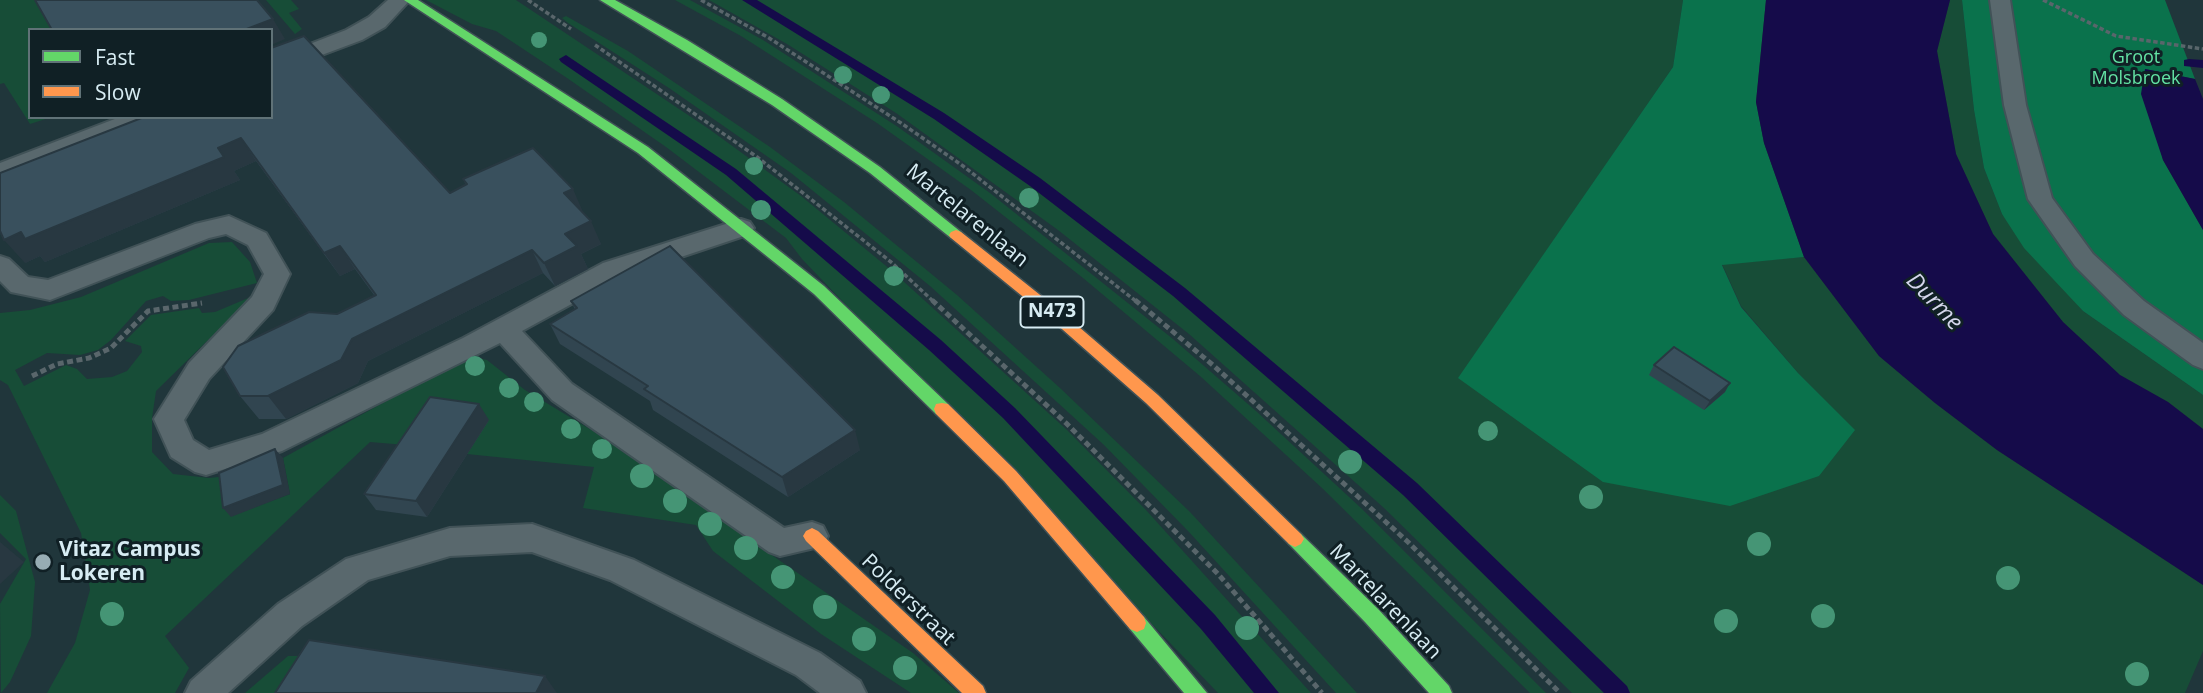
<!DOCTYPE html>
<html>
<head>
<meta charset="utf-8">
<style>
  body { margin:0 }
  #map { position:relative; width:2203px; height:693px; overflow:hidden; background:#20363b; font-family:"Open Sans",sans-serif }
  canvas { display:block }
  .legend { position:absolute; left:28px; top:28px; width:245px; height:91px; box-sizing:border-box; background:#102025; border:2px solid #607277; margin:0; padding:9px 12px; list-style:none; font-size:21px; color:#d7ecf3 }
  .legend li { display:flex; align-items:center; gap:14px; height:35px }
  .legend b { width:35px; border:2px solid #607277 }
</style>
</head>
<body>
<div id="map">
<canvas width="2203" height="693"></canvas>
<ul class="legend">
<li><b style="height:9px;background:#63d668"></b>Fast</li>
<li><b style="height:9px;background:#ff974d"></b>Slow</li>
</ul>
</div>
<script>
const ctx = document.querySelector('canvas').getContext('2d');
ctx.lineJoin = 'round';
function paint(path, color) { ctx.fillStyle = color; ctx.fill(path, 'evenodd'); }
const shape = rows => new Path2D(rows.map(r => 'M' + r).join(''));
function trace(path, color, width, dash) { ctx.strokeStyle = color; ctx.lineWidth = width; ctx.lineCap = dash ? 'butt' : 'round'; ctx.setLineDash(dash || []); ctx.stroke(path); }
function label(font, color, halo, rows, align = 'center') {
  ctx.font = font + ' "Open Sans",sans-serif'; ctx.lineWidth = 6; ctx.setLineDash([]); ctx.textBaseline = 'middle'; ctx.strokeStyle = halo; ctx.fillStyle = color; for (const [text, x, y, turn = 0] of rows) {
    ctx.save(); ctx.translate(x, y); ctx.rotate((+turn || 0) * Math.PI / 180); ctx.textAlign = isNaN(turn) ? turn : align; if (halo) ctx.strokeText(text, 0, 0); ctx.fillText(text, 0, 0); ctx.restore();
  }
}
const green = shape([
  [0,0,39,0,56,30,30,30,30,117,52,117,30,124,4,83,0,84],
  [266,0,291,0,299,9,289,13,302,29,295,34],
  [426,0,516,0,709,129,801,196,891,270,1067,430,1146,510,1311,693,1218,693,802,259,786,238,666,147,567,78,496,31,472,24],
  [675,0,690,0,763,40,898,127,990,193,1173,339,1256,411,1361,508,1546,693,1530,693,1322,488,1200,376,1083,278,971,190,877,123,741,36],
  [709,0,1683,0,1673,67,1459,378,1854,430,1798,373,1741,306,1722,264,1804,257,1879,356,1935,403,1997,450,2203,585,2203,651,2185,693,1572,693,1384,508,1189,334,1058,230,896,113,787,44],
  [1950,0,1962,0,1974,110,1984,168,2002,214,2083,311,2203,395,2203,429,2168,402,2120,375,2063,322,1993,234,1956,154,1937,51],
  [566,16,628,51,770,147,844,202,957,295,1060,388,1190,512,1357,693,1336,693,1189,532,1104,445,930,286,791,173,669,88,568,23,562,18],
  [232,242,250,262,257,283,189,300,171,301,163,296,146,301,111,340,98,350,80,355,47,353,15,370,24,386,66,365,77,369,87,379,112,377,127,371,142,352,141,346,125,341,151,315,199,308,202,313,215,312,253,296,156,391,152,418,152,452,173,474,209,478,228,476,231,516,290,494,283,458,468,356,487,360,525,390,593,431,913,653,959,693,911,693,821,634,713,551,696,525,583,508,594,467,467,454,488,420,418,446,370,442,165,636,189,668,175,693,47,693,75,643,90,590,81,533,8,385,0,380,0,313,30,310,81,297,209,243],
  [0,495,16,511,35,582,31,636,10,682,1,693,0,604,26,559,0,533],
  [288,656,315,656,311,693,245,693]
]);
const forest = shape([
  [1683,0,1766,0,1756,102,1764,143,1804,257,1722,265,1741,307,1798,373,1855,430,1819,476,1730,506,1603,482,1458,378,1673,67],
  [1962,0,2165,0,2195,79,2145,69,2163,160,2203,230,2203,395,2083,311,2024,248,2002,214,1984,168,1974,110]
]);
const water = shape([
  [1766,0,1950,0,1937,51,1956,154,1993,234,2063,322,2120,375,2168,402,2203,429,2203,585,1997,450,1935,403,1879,356,1804,257,1764,143,1756,102],
  [2145,69,2195,79,2203,99,2203,230,2163,160,2141,94]
]);
const stream = shape([
  [742,0,757,0,944,113,1040,178,1185,288,1417,483,1627,686,1630,693,1604,693,1403,495,1173,296,1030,186,934,119,742,0],
  [566,55,736,169,941,340,1015,408,1215,615,1279,693,1254,693,1201,629,1003,418,929,350,726,175,561,62,559,59,566,55],
  [2189,59,2203,60,2203,68,2184,66,2184,60,2189,59]
]);
const pathFar1 = shape([
  [528,0,571,29],
  [701,0,769,38,901,123,963,166,1137,302],
  [2043,0,2116,36,2203,49],
  [595,45,757,157,891,262,934,302]
]);
const path = shape([
  [932,300,1066,423,1218,574,1322,693],
  [1135,300,1214,366,1408,542,1560,693],
  [32,376,57,364,89,358,111,348,148,311,202,303]
]);
const lane = shape([
  [388,0,410,0,385,27,362,40,271,74,271,59,346,30,369,17,388,0],
  [1990,0,2010,0,2026,105,2052,198,2093,254,2144,301,2203,343,2203,369,2193,365,2124,315,2075,266,2028,199,2004,105,1990,0],
  [120,117,153,117,150,122,0,180,0,163,120,117],
  [229,216,266,233,290,274,273,310,209,379,184,420,193,440,209,450,262,434,463,338,603,263,732,222,741,219,750,222,754,228,750,234,621,277,522,331,572,384,784,528,812,522,823,526,828,536,823,546,780,556,769,552,552,400,500,343,282,451,206,475,195,472,171,457,154,419,189,363,252,297,264,274,248,245,226,234,209,238,50,300,11,292,0,281,0,256,9,259,28,277,48,280,195,224,229,216],
  [532,524,634,560,820,653,860,681,866,693,820,693,796,675,610,580,532,552,450,556,368,580,302,626,228,693,185,693,191,681,278,604,346,559,450,528,532,524]
]);
const fast = shape([
  [404,0,418,0,648,147,824,286,948,404,950,409,948,414,936,414,814,294,638,153,404,0],
  [600,0,615,0,687,40,782,99,880,167,961,232,963,235,961,238,951,238,870,173,772,105,600,0],
  [1295,531,1301,534,1379,610,1449,686,1452,693,1429,693,1365,622,1289,544,1286,539,1289,534,1295,531],
  [1137,614,1144,617,1207,693,1184,693,1130,629,1128,623,1130,617,1137,614]
]);
const slow = shape([
  [956,230,961,232,1064,314,1158,395,1301,534,1304,539,1301,544,1295,547,1289,544,1146,403,1054,322,951,238,949,235,951,232,956,230],
  [942,403,948,404,1016,471,1144,617,1146,623,1144,629,1137,632,1130,629,1004,481,936,414,934,409,936,404,942,403],
  [812,528,818,531,983,686,986,693,962,693,806,541,803,536,806,531,812,528]
]);
const trees = [
  [539,40,8],
  [843,75,9],
  [881,95,9],
  [754,166,9],
  [1029,198,10],
  [761,210,10],
  [894,276,10],
  [475,366,10],
  [509,388,10],
  [534,402,10],
  [571,429,10],
  [1488,431,10],
  [602,449,10],
  [1350,462,12],
  [642,476,12],
  [1591,497,12],
  [675,501,12],
  [710,524,12],
  [1759,544,12],
  [746,548,12],
  [783,577,12],
  [2008,578,12],
  [825,607,12],
  [112,614,12],
  [1823,616,12],
  [1726,621,12],
  [1247,628,12],
  [864,639,12],
  [905,668,12],
  [2137,674,12]
];
const wall = shape([
  [144,117,450,193,466,185,463,179,583,212,601,244,581,254,588,269,555,286,543,273,368,361,358,383,286,419,259,419,240,396,337,314,374,295,355,269,340,276,256,161,234,171,240,180,45,262,40,256,25,263],
  [571,301,860,450,788,497,653,410,650,401,560,344,550,324,575,310],
  [1654,365,1725,392,1704,410,1649,375],
  [489,420,427,517,376,510,364,494]
]);
const shadedWall = shape([
  [273,19,285,39,271,45,271,30,244,30],
  [241,138,256,161,234,171,240,180,45,262,40,256,25,263,4,240],
  [573,189,583,212,574,216,564,193],
  [591,221,601,244,581,254,588,269,555,286,544,263,565,234],
  [340,246,355,269,340,276,324,253],
  [532,250,543,273,368,361,358,383,286,419,268,396,352,339],
  [1730,383,1725,392,1704,410,1710,401],
  [479,404,489,420,427,517,416,501],
  [855,430,860,450,788,497,782,477],
  [275,449,283,458,290,494,231,517,223,508],
  [0,542,24,562,0,584],
  [545,676,557,693,536,693]
]);
const building = shape([
  [35,0,257,0,273,19,244,30,52,30,35,0],
  [304,36,450,193,467,184,463,179,533,148,573,189,564,193,591,221,565,234,577,246,544,263,532,250,352,339,341,360,268,396,240,396,223,367,238,346,309,312,337,314,376,295,340,246,324,253,241,138,218,148,224,157,25,239,21,232,4,240,0,231,0,173,144,117,271,117,271,48,304,36],
  [670,246,855,430,782,477,644,389,648,386,550,324,577,308,571,301,670,246],
  [1674,347,1730,383,1710,401,1654,365,1674,347],
  [430,397,479,404,416,501,364,494,430,397],
  [275,449,283,485,223,508,219,473,275,449],
  [309,640,545,676,536,693,275,693,309,640]
]);
const markers = [
  [43,562,9,"#97acb3"]
];
const farParknames = [
  ["Groot",2136,58],
  ["Molsbroek",2136,79]
];
const shields = [
  [1052,312,63]
];
const shieldNames = [
  ["N473",1052,312]
];
const streetNames = [
  ["Martelarenlaan",967,216,39],
  ["Polderstraat",908,600,44],
  ["Martelarenlaan",1385,602,46]
];
const poiNames = [
  ["Vitaz Campus",59,550],
  ["Lokeren",59,574]
];
const waterNames = [
  ["Durme",1934,302,46]
];
paint(green, '#174d37');
paint(forest, '#0a724c');
paint(water, '#150b4a');
paint(stream, '#150b4a');
trace(lane, '#415257', 4);
trace(fast, '#415257', 3);
trace(slow, '#415257', 3);
trace(pathFar1, '#59666b', 3.5, [4.5, 2.5]);
trace(path, '#59666b', 5, [6, 3.5]);
paint(lane, '#59686d');
paint(fast, '#63d668');
paint(slow, '#ff974d');
ctx.fillStyle = '#459575';
for (const [x, y, r] of trees) { ctx.beginPath(); ctx.arc(x, y, r, 0, 2 * Math.PI); ctx.fill(); }
paint(wall, '#314550');
paint(shadedWall, '#283841');
paint(building, '#39505d');
trace(building, '#283841', 2);
for (const [x, y, r, color] of markers) { const dot = new Path2D(); dot.arc(x, y, r, 0, 2 * Math.PI); ctx.fillStyle = color; ctx.fill(dot); trace(dot, '#102025', 2.5); }
label('18px', '#63e3a4', '#102025', farParknames);
for (const [x, y, w] of shields) { const box = new Path2D(); box.roundRect(x - w / 2, y - 15.5, w, 31, 5); ctx.fillStyle = '#102025'; ctx.fill(box); trace(box, '#d7ecf3', 2); }
label('bold 19px', '#d7ecf3', null, shieldNames);
label('21px', '#d7ecf3', '#102025', streetNames);
label('bold 21px', '#d7ecf3', '#102025', poiNames, 'left');
label('italic 23px', '#d5d7ed', '#102025', waterNames);
</script>
</body>
</html>
